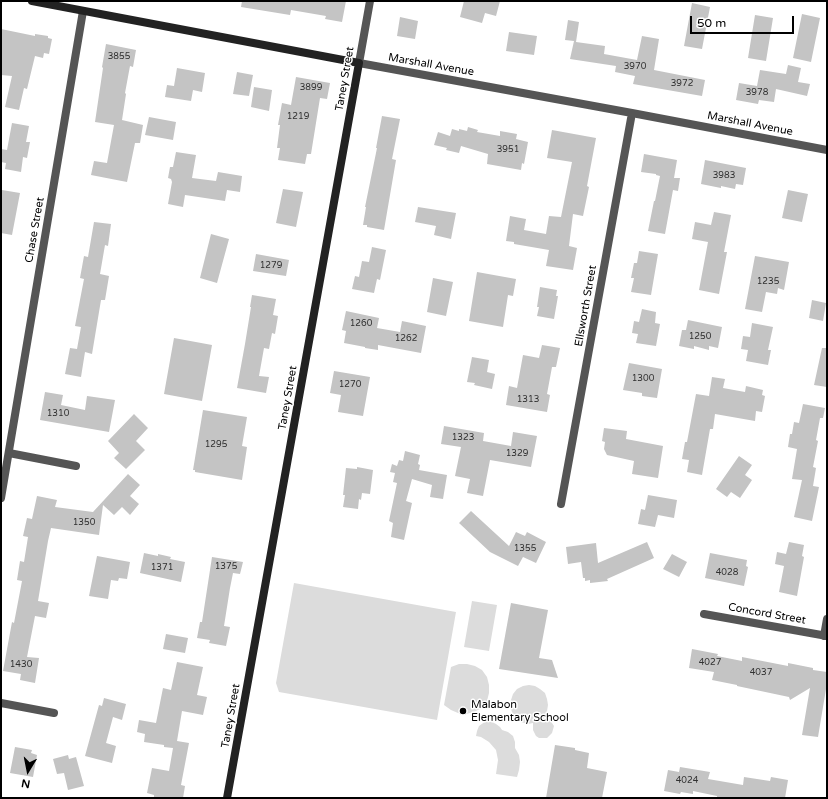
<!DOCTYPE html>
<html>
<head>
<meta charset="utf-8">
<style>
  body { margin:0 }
  #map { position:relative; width:828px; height:799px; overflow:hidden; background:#fff; font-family:"Varela Round",sans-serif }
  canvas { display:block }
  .frame { position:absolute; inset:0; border:2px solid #000; pointer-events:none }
  .north { position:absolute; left:8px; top:751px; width:40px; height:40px; -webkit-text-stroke:3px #fff; paint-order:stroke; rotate:190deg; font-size:11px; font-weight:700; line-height:16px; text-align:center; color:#000 }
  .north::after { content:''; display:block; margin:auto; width:14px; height:18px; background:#000; clip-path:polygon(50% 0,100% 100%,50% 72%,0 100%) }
  .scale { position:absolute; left:690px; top:16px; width:104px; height:18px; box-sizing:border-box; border:2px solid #000; border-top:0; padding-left:5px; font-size:12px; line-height:14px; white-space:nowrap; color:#000; -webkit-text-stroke:3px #fff; paint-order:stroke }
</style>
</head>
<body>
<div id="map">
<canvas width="828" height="799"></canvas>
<div class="frame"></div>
<div class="north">N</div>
<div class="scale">50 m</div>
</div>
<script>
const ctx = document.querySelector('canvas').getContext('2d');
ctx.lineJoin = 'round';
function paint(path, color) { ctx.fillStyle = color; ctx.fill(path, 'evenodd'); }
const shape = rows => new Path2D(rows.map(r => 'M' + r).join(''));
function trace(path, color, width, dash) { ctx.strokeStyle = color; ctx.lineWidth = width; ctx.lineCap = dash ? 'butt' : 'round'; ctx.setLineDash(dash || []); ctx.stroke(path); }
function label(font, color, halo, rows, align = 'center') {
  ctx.font = font + ' "Varela Round",sans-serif'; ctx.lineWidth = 3; ctx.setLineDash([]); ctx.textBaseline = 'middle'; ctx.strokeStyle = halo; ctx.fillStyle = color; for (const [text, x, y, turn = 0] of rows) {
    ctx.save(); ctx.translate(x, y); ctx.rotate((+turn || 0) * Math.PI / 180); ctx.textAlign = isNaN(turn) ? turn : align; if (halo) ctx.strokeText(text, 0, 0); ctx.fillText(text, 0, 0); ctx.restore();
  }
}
const green = shape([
  [294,583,456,612,437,720,279,692,276,683],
  [472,601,497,605,489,651,464,647],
  [459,664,467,664,475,666,482,670,487,677,489,685,489,693,487,701,482,708,474,712,466,714,458,713,451,710,444,705,451,667],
  [529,685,535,686,540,689,545,693,547,699,548,705,547,711,544,717,550,720,554,726,552,733,547,738,539,738,536,736,533,730,533,723,528,724,521,722,515,718,512,712,510,706,511,700,513,694,517,689,523,686],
  [486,721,492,722,496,724,500,727,502,730,508,732,513,736,515,742,515,748,519,755,520,762,519,770,517,777,496,774,498,760,496,750,489,742,481,737,476,736,477,731,479,726]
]);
const building = shape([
  [242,1,346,1,342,22,325,19,326,16,291,10,290,15,241,7],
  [464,1,500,1,496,16,485,13,482,23,460,17],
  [692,3,710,7,702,49,684,46],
  [802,14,820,18,811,62,793,58],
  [755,15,773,18,766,61,748,58],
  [400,17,418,21,415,39,397,36],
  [568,20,579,22,576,42,605,46,604,54,637,60,642,36,659,39,654,70,705,80,702,96,633,84,635,76,615,72,616,66,570,59,574,41,565,40],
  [1,29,35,36,35,34,48,36,48,38,52,39,49,54,44,53,43,58,35,56,27,89,24,88,19,110,5,107,12,76,1,75],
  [509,32,537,36,534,55,506,51],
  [106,44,136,50,133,67,130,66,125,93,126,94,122,120,143,125,140,143,135,143,127,182,91,175,94,161,107,163,114,125,95,122,103,68,102,67],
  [788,65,801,68,798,82,810,84,807,96,776,89,774,102,759,100,758,104,736,100,739,83,757,86,760,70,786,74],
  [177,68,205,73,202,92,193,90,191,101,165,97,167,85,174,86],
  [237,72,253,75,249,96,233,94],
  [296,77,330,83,327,99,320,98,311,154,307,154,305,164,278,160,280,148,277,148,280,125,278,125,282,103,291,105],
  [254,87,272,90,269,111,251,107],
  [382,116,400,119,392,159,396,160,384,230,367,227,367,225,363,225,366,207,365,207,377,148,376,148],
  [149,117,176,122,173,140,145,135],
  [12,123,29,126,26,142,30,142,27,158,23,157,21,172,5,169,6,163,1,162,1,149,7,150],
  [468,127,478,130,477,132,500,136,500,131,517,134,516,139,528,142,524,164,522,163,521,170,487,164,488,154,461,146,459,153,446,150,447,148,434,145,438,132,450,136,452,129,459,131,459,129,467,131],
  [552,130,596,138,587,186,589,187,583,216,573,214,569,246,577,248,573,270,546,266,549,250,514,244,514,242,506,241,510,216,526,219,524,230,546,234,549,216,561,217,572,162,547,158],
  [176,152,196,155,192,178,216,181,218,172,242,176,240,192,227,190,225,201,185,195,183,207,168,204,172,182,171,179,168,178,170,167,173,167],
  [644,154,677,160,674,178,680,178,678,191,673,190,665,234,648,231,654,201,655,201,660,176,656,175,656,174,641,172],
  [705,160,746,168,743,185,736,184,735,189,721,186,721,188,701,184],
  [283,189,303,192,296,227,276,223],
  [2,190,20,193,12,235,1,233,1,198],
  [788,190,808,194,802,222,782,218],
  [418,207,456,213,451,239,434,235,436,226,415,222],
  [714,212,731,215,724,252,727,252,719,294,699,290,708,242,692,239,695,222,711,225],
  [94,222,111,224,108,246,105,245,100,274,109,276,105,300,101,300,92,354,85,352,81,377,65,374,70,348,77,349,81,327,75,326,84,279,80,278,84,256,88,257],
  [211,234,229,239,217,283,200,278],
  [372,247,386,250,380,280,377,279,374,293,352,289,355,276,359,277,362,261,369,262],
  [639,251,658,254,651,295,631,292,634,278,631,278,634,263,637,263],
  [256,254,289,260,286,276,253,271],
  [755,256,789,262,784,290,778,288,777,294,766,292,762,312,745,309],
  [477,272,516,279,513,296,508,295,503,327,469,321],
  [433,278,453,282,446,316,427,312],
  [540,287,557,290,556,296,558,296,554,319,537,316,539,307,537,307],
  [252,295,276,299,273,315,278,316,275,334,272,333,269,349,264,348,259,376,269,377,266,393,237,388,245,344,251,307,250,307],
  [812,300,826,303,823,321,809,318],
  [642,309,656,312,655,323,660,324,656,346,636,343,638,334,632,333,634,321,639,322],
  [346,311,379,318,377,328,400,332,402,321,426,326,421,353,378,345,378,350,365,348,365,347,344,343,346,331,342,330],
  [688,320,722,327,718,348,709,346,709,350,694,346,694,349,679,346,682,330,686,330],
  [752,323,773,327,768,350,771,350,768,365,746,361,748,350,741,349,743,336,750,337],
  [174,338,212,345,202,401,164,394],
  [542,345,560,348,556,367,552,367,547,394,550,395,547,412,506,405,509,386,517,388,523,355,539,358],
  [822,348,827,348,827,387,814,385],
  [472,357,489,360,487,372,495,374,492,389,474,385,475,383,467,382],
  [629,363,662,369,657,398,642,396,642,393,623,390],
  [334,371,370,377,363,416,338,412,341,395,330,393],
  [712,377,725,379,723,388,745,392,746,386,763,390,762,395,765,396,762,412,756,411,755,421,715,414,713,429,710,429,702,475,687,472,689,460,682,459,685,442,687,442,696,394,709,396],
  [45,392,63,395,61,405,85,410,87,396,115,400,109,432,40,420],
  [803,404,825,408,823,418,820,418,816,440,818,441,813,467,816,468,813,486,819,487,812,521,794,517,802,480,792,479,797,449,788,447,790,434,792,434,794,422,799,423],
  [203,410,247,417,242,446,247,447,242,480,195,472,195,470,193,470],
  [134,414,148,428,136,441,145,450,126,469,114,458,119,453,108,441],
  [444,426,484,433,483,441,511,446,513,432,537,436,531,467,490,460,483,496,467,493,470,479,455,476,461,447,441,444],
  [604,428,627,431,626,439,663,446,658,478,632,474,634,461,607,455,604,449,605,442,602,441],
  [405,451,420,455,418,464,420,465,419,470,447,475,443,499,430,497,432,485,412,479,406,501,412,503,404,540,391,537,393,523,389,521,397,483,393,482,395,473,390,472,392,464,397,466,399,460,403,461],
  [739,456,752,465,745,475,752,480,740,498,731,492,727,497,716,489],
  [357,467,373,470,370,494,362,493,361,500,359,499,358,509,343,507,345,495,343,495,346,468,357,469],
  [128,474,140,485,130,496,139,504,130,515,122,507,114,515,103,505,99,535,51,528,48,541,38,601,49,603,46,618,35,616,27,657,39,658,35,683,20,680,21,674,3,671,12,622,14,623,22,581,17,580,20,561,24,562,28,537,23,536,27,518,32,519,37,496,57,500,55,507,93,512],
  [648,495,677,500,674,518,658,515,655,527,638,524,641,509,645,510],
  [471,511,509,546,516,532,525,536,527,532,546,542,536,563,523,557,518,566,490,552,459,523],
  [647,542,654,558,607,579,608,581,590,583,590,580,585,581,585,578,583,578,581,562,568,564,566,547,596,543,598,563],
  [789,542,804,545,802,556,804,557,797,596,779,592,784,566,775,564,777,552,786,554],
  [144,553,158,556,158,554,171,557,170,559,185,562,181,582,140,573],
  [710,553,747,560,746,566,748,567,744,586,705,578],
  [672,554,687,562,679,577,663,569],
  [97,556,130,562,127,579,119,578,118,581,111,580,108,599,89,596],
  [212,557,243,562,240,574,233,573,230,588,224,626,230,627,226,646,209,643,210,640,197,638,200,622,202,622],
  [511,603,548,610,539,658,552,660,558,678,499,669],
  [166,634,188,638,185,653,163,649],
  [692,649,718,654,717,656,742,661,742,657,788,666,788,663,813,668,813,670,827,672,827,683,818,737,802,735,810,688,790,700,789,697,737,686,737,685,712,680,714,672,689,668],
  [177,662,203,667,197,695,207,697,203,715,182,711,177,741,189,743,181,785,185,786,183,798,154,798,154,795,147,793,152,768,169,771,173,748,164,747,164,745,144,742,145,734,137,732,139,720,156,723,163,688,171,690],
  [104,698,126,704,122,720,113,717,106,743,116,746,112,763,85,756,99,705,102,706],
  [555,745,575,748,575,750,589,753,587,768,607,772,602,798,546,798],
  [15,747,32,750,31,753,37,755,33,777,10,773],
  [68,755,69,759,76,757,84,786,68,790,64,773,57,774,53,759],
  [680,767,710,772,708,779,743,785,744,777,770,781,771,777,788,780,785,798,717,798,717,796,693,791,693,794,681,792,680,794,664,791,668,770,679,772]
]);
const street = shape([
  [370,1,359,63,632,113,827,150],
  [9,453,76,466],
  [1,498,83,11],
  [561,504,632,113],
  [704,614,827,636],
  [824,636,827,619],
  [1,703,54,713]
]);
const secondary = shape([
  [32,1,359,63,227,798]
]);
const markers = [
  [463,711,4,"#000"]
];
const numberNames = [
  ["3855",119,57],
  ["3970",635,67],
  ["3972",682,84],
  ["3899",311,88],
  ["3978",757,93],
  ["1219",298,117],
  ["3951",508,150],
  ["3983",724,176],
  ["1279",271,266],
  ["1235",768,282],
  ["1260",361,324],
  ["1250",700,337],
  ["1262",406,339],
  ["1300",643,379],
  ["1270",350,385],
  ["1313",528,400],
  ["1310",58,414],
  ["1323",463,438],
  ["1295",216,445],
  ["1329",517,454],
  ["1350",84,523],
  ["1355",525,549],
  ["1375",226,567],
  ["1371",162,568],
  ["4028",727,573],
  ["4027",710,663],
  ["1430",21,665],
  ["4037",761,673],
  ["4024",687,781]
];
const streetNames = [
  ["Marshall Avenue",431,65,10],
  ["Taney Street",345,79,-80],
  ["Marshall Avenue",750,124,11],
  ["Chase Street",35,230,-80],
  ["Ellsworth Street",586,306,-80],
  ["Taney Street",288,398,-80],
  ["Concord Street",767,614,10],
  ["Taney Street",231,716,-80]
];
const poiNames = [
  ["Malabon",471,705],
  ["Elementary School",471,718]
];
paint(green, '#dcdcdc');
paint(building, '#c4c4c4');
trace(street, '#555', 8);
trace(secondary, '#222', 8);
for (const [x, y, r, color] of markers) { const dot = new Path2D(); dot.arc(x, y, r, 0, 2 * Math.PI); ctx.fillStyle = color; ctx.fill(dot); trace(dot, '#fff', 1.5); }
label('9px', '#313131', null, numberNames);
label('11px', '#000', '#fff', streetNames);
label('11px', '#000', '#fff', poiNames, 'left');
</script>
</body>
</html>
